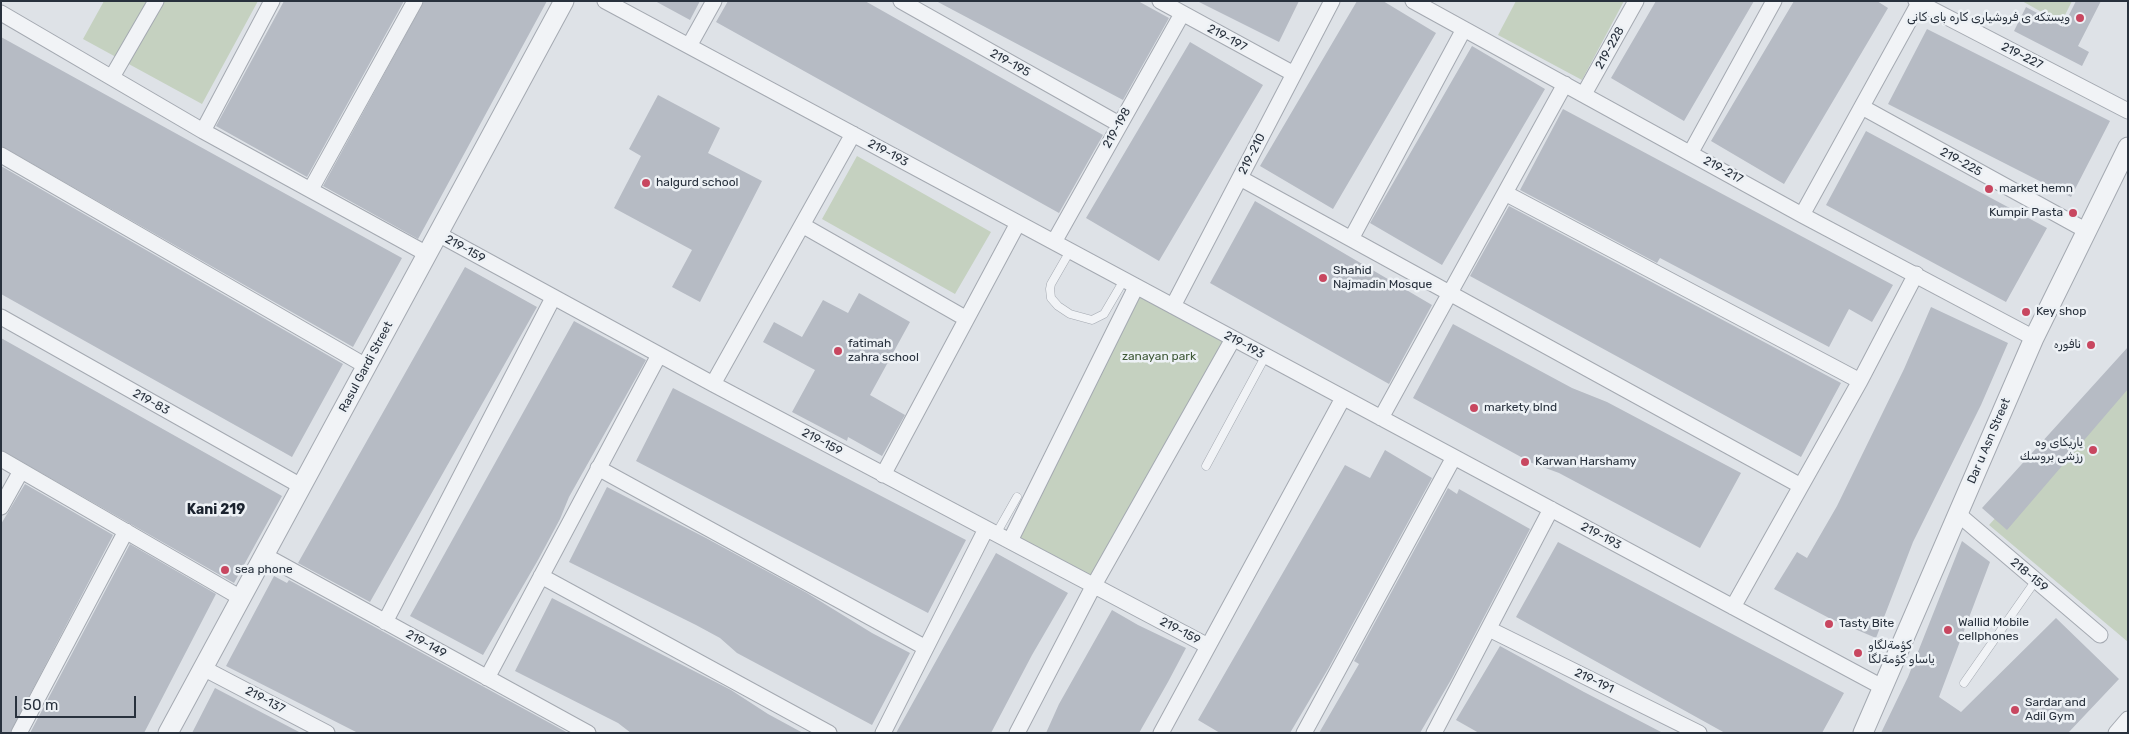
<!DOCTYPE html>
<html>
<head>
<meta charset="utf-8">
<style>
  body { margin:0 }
  #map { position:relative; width:2129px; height:734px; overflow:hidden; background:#dee2e7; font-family:Rubik,sans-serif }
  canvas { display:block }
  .frame { position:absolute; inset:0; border:2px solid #28313d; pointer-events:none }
  .scale { position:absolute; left:15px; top:696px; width:121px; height:22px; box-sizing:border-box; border:2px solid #28313d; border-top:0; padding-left:6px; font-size:15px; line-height:18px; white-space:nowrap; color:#28313d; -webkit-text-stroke:4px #edf1f5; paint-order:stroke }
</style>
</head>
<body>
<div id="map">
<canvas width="2129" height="734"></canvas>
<div class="frame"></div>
<div class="scale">50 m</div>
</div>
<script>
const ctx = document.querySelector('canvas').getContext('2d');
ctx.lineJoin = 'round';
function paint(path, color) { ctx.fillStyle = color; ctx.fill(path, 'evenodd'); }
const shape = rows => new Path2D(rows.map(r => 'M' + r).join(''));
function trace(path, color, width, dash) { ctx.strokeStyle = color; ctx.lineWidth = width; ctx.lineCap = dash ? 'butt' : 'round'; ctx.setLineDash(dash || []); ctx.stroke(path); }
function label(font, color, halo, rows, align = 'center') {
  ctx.font = font + ' Rubik,"Noto Naskh Arabic",sans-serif'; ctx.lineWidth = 5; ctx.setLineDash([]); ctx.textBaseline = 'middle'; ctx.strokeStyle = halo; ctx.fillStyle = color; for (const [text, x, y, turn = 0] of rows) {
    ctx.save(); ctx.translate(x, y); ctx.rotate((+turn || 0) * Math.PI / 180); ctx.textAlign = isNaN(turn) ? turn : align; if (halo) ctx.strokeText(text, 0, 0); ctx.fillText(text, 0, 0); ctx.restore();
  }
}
const green = shape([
  [104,1,258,1,202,104,83,39],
  [1516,1,1624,1,1582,80,1498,35],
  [2022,1,2072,1,2061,23],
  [857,156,991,232,955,294,822,219],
  [1136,287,1229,336,1091,578,1018,539],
  [2128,374,2128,642,1989,525]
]);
const building = shape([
  [284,1,404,1,307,177,216,126],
  [424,1,547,1,418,239,323,186],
  [655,1,700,1,690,20],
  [728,1,865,1,1103,135,1059,213,716,22],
  [936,1,1138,1,1169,18,1123,100],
  [1197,1,1299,1,1279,42],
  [1357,1,1383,1,1436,33,1333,209,1260,166],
  [1656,1,1754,1,1684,121,1611,78],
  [1794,1,1877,1,1888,8,1784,184,1711,141],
  [2076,1,2101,1,2078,46,2089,52,2082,66,2014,31,2026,7,2063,27],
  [1927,29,2110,121,2071,197,1888,104],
  [1,37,402,258,353,347,1,146],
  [1190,42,1263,85,1159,261,1086,218],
  [1472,46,1545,89,1442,265,1370,223],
  [658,95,720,128,708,153,762,181,700,302,672,287,692,250,614,208,641,156,629,149],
  [1563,109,1893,285,1872,322,1849,309,1829,347,1660,258,1657,263,1520,190],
  [1866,131,2047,228,2006,302,1826,205],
  [1,166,343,364,292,457,1,294],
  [1255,201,1432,305,1389,384,1210,283],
  [1509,206,1841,383,1801,457,1470,276],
  [465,267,537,307,370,602,298,563],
  [859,293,910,322,870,395,905,415,882,456,848,437,847,441,792,412,815,370,763,342,774,322,802,337,823,300,848,313],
  [1931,307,2008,343,1981,405,1913,542,1876,638,1829,618,1774,589,1797,552,1807,558,1837,506,1904,369],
  [574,321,646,360,569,497,560,519,538,560,483,655,410,616],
  [1453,324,1572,388,1607,402,1741,473,1700,548,1559,473,1532,463,1413,398],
  [1,338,282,496,234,583,1,450],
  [2128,347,2128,389,2007,530,1982,508],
  [673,388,966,540,928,613,636,461],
  [1385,450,1432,478,1328,669,1290,733,1220,733,1198,720,1345,465,1370,478],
  [25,484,113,535,10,733,1,733,1,524],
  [607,487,706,538,807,593,872,633,910,653,872,725,737,653,720,638,696,625,569,562],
  [1448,488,1457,494,1459,489,1530,529,1452,678,1420,733,1319,733,1359,664,1354,661],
  [1962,541,1990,562,1939,697,1961,712,2056,618,2119,679,2068,733,1881,733,1908,677],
  [1558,542,1844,693,1822,733,1725,733,1516,617],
  [130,544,216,594,157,708,144,733,30,733],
  [996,553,1068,593,1032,655,991,733,896,733],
  [274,576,287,583,289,580,568,733,358,733,226,666],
  [552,598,731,690,768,714,803,733,631,733,618,723,515,671],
  [1112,610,1138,625,1186,648,1168,682,1139,733,1046,733,1059,704],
  [1500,646,1584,692,1663,733,1479,733,1456,720],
  [215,688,257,710,301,733,192,733]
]);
const service = shape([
  [1070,251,1051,284,1050,289,1051,298,1058,306,1070,314,1092,320,1104,314,1124,280],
  [1206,466,1265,357],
  [996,534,1017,497],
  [1964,683,2036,580]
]);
const minor = shape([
  [605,1,1884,688],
  [901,1,1119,124],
  [1160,1,1294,74],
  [1413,1,1802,215,2034,338],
  [1916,1,2128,111],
  [1,13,203,131,427,254],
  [689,46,714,1],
  [112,77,156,1],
  [1584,94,1636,1],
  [1862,107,2087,231],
  [203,131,272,1],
  [1691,152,1774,1],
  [1,155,366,366],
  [1240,178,1801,486],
  [311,189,415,1],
  [1505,193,1860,381],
  [1802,215,1919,3],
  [802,225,965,318],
  [438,234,713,384,1208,646],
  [1351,239,1464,29],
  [1054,242,1182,14],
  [1173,306,1332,1],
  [1,317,301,486],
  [713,384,853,134],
  [1381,418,1565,84],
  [1,459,241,598],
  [598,468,926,648],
  [883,475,1018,223],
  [1,507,21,471],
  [1958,514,2100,635],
  [1010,541,1136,287],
  [264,555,588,733],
  [541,576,829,733],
  [1733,607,1860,381,1916,274],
  [385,622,553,298],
  [1489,629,1699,733],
  [203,668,327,733],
  [487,678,659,355],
  [19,733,126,531],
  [883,733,986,529],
  [1017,733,1094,585,1233,339],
  [1161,733,1343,398],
  [1304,733,1454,457],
  [1434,733,1551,509],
  [2116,733,2128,719]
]);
const tertiary = shape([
  [168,733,564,1],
  [1863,733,2034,338,2128,147]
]);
const markers = [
  [2080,18,5,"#c84760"],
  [646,183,5,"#c84760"],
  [1989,189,5,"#c84760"],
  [2073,213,5,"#c84760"],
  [1323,278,5,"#c84760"],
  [2026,312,5,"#c84760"],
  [2091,345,5,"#c84760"],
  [838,351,5,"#c84760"],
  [1474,408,5,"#c84760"],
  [2093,450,5,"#c84760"],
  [1525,462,5,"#c84760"],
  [225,570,5,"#c84760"],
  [1829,624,5,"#c84760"],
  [1948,630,5,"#c84760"],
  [1858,653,5,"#c84760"],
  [2015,710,5,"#c84760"]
];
const poiNames = [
  ["ويستكه ى فروشيارى كاره باى كانى",2070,18,"right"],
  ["halgurd school",656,183],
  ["market hemn",1999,189],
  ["Kumpir Pasta",2063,213,"right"],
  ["Shahid",1333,271],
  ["Najmadin Mosque",1333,285],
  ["Key shop",2036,312],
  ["fatimah",848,344],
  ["zahra school",848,358],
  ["نافورە",2081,345,"right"],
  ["markety blnd",1484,408],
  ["ياريكاى وه",2083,443,"right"],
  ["رزشى بروسك",2083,457,"right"],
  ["Karwan Harshamy",1535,462],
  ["sea phone",235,570],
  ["Wallid Mobile",1958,623],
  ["cellphones",1958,637],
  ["Tasty Bite",1839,624],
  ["كؤمةلگاو",1868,646],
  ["ياساو كؤمةلگا",1868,660],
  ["Sardar and",2025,703],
  ["Adil Gym",2025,717]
];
const streetNames = [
  ["219-197",1227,38,29],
  ["219-228",1610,48,-61],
  ["219-227",2022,56,27],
  ["219-195",1010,63,29],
  ["219-198",1117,128,-61],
  ["219-193",888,153,28],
  ["219-210",1252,154,-63],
  ["219-225",1961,162,29],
  ["219-217",1723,170,29],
  ["219-159",465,249,29],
  ["219-193",1244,345,29],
  ["Rasul Gardi Street",366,367,-62],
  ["219-83",151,402,29],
  ["Dar u Asn Street",1989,441,-67],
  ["219-159",822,442,28],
  ["219-193",1601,536,28],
  ["218-159",2029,575,40],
  ["219-159",1180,631,28],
  ["219-149",426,644,29],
  ["219-191",1594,681,26],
  ["219-137",265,700,28]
];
const parkNames = [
  ["zanayan park",1159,357]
];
const neighbourhoodNames = [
  ["Kani 219",216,510]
];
paint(green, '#c5d1c0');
paint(building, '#b6bbc4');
trace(service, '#a4a9b1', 9);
trace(minor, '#a4a9b1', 17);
trace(tertiary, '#a4a9b1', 21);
trace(service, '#f1f3f6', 8);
trace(minor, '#f1f3f6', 15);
trace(tertiary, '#f1f3f6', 19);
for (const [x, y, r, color] of markers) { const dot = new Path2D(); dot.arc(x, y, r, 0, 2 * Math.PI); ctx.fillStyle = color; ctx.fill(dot); trace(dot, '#edf1f5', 2); }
label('12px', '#28313d', '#edf1f5', poiNames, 'left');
label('12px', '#28313d', '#edf1f5', streetNames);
label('12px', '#3e5836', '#edf1f5', parkNames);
label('bold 14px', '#1a222e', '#edf1f5', neighbourhoodNames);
</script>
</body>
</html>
